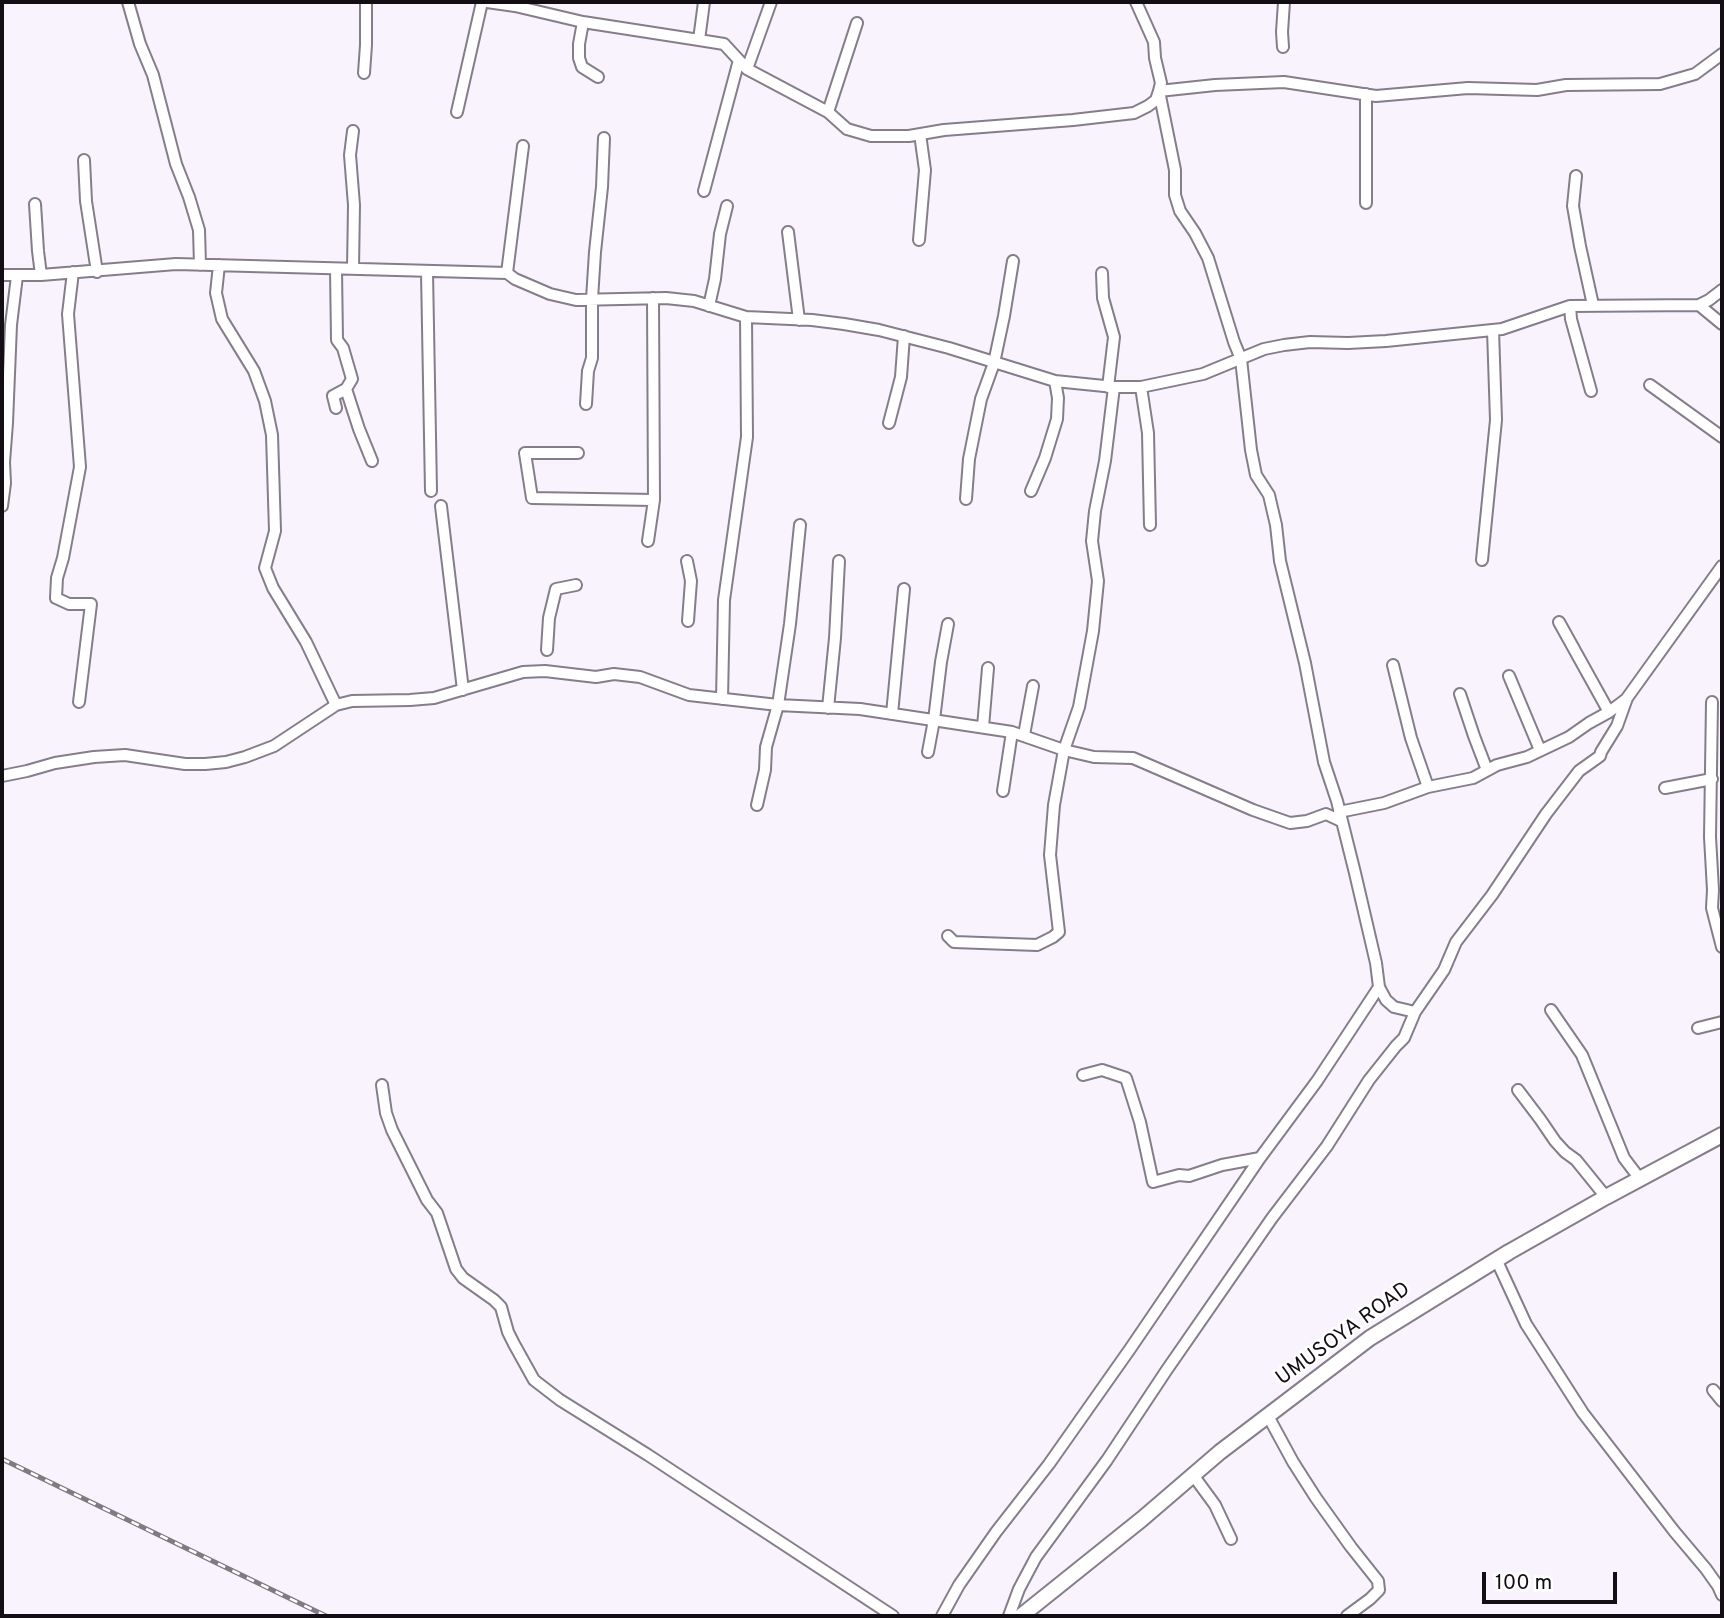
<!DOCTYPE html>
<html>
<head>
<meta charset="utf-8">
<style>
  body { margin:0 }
  #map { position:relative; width:1724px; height:1618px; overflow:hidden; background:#f9f3fd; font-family:Overpass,sans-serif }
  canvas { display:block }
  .frame { position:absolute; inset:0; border:4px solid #120e13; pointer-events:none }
  .scale { position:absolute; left:1482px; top:1572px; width:135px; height:32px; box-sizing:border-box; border:4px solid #120e13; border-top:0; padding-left:9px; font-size:21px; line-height:24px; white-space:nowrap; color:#120e13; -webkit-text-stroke:5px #fff; paint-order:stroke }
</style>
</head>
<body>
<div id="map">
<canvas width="1724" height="1618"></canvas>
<div class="frame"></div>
<div class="scale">100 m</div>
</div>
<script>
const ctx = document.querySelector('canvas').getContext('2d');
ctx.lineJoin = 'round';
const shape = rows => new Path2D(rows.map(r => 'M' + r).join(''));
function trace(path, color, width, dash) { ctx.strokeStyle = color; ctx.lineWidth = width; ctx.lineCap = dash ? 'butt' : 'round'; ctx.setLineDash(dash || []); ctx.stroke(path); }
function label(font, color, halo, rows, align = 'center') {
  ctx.font = font + ' Overpass,sans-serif'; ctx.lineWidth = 5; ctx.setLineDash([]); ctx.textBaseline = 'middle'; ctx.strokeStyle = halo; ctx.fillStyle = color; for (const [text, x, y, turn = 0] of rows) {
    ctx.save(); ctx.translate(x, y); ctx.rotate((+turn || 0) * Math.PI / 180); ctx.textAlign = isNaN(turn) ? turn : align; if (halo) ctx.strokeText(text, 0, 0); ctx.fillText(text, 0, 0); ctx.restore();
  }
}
const minor = shape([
  [128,2,140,44,153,75,176,164,189,197,199,230,200,265],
  [487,2,515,6,583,22,699,40],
  [704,2,699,40,724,44,747,69,828,112,847,129,871,136,909,136,944,130,1073,120,1134,113,1148,106,1156,100,1159,91],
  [1136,2,1154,42,1155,58,1161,83,1159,91,1175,170,1175,195,1180,211,1195,233,1208,258,1234,342,1241,359,1251,450,1256,475,1269,495,1276,525,1280,561,1305,663,1324,762,1337,801,1355,873,1376,963,1379,987,1386,1000,1394,1007,1415,1012],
  [583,22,579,44,579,58,582,67,598,77],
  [1283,47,1282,32,1284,2],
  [747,69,771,2],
  [364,73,366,45,366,2],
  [1159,91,1215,85,1284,82,1376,96,1468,88,1537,90,1566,85,1660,84,1695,74,1722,54],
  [457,112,482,2],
  [828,112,857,23],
  [84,160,86,201,97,272],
  [1576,176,1573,206,1580,246,1593,305],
  [704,191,739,60],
  [1366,203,1366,94],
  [35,204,38,251,41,275],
  [788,232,799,320],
  [919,240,925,170,920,134],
  [219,265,216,293,222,319,254,371,265,401,272,435,275,531,265,568,273,588,306,642,336,705],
  [336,269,337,340,343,348,352,379,346,389,359,429,372,461],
  [353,269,354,205,350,155,353,131],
  [73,272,68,314,80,467,63,558,57,578,56,598,69,604,91,604,79,702],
  [427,272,431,491],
  [507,273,523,146],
  [1102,273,1103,298,1114,337,1108,387],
  [2,275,41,275,176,264,507,273,515,279,550,294,576,300,666,298,694,301,746,317,812,320,844,324,879,330,949,348,1055,381,1114,387,1141,387,1203,374,1264,349,1284,345,1310,342,1348,343,1386,341,1502,329,1570,306,1699,305,1709,300,1722,290],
  [1699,305,1722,324],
  [709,306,715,279,720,234,727,206],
  [1570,306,1571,319,1591,391],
  [1650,385,1722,437],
  [1141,387,1148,433,1150,525],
  [586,404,588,371,592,358,592,299,595,252,602,187,604,138],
  [336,408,333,396,346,389],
  [889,423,901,377,904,336],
  [578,453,525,453,532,498,654,500],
  [1031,491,1045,458,1057,419,1058,398,1055,381],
  [966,499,969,459,981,399,994,363,1004,316,1013,261],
  [2,506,5,483,4,462,7,423,11,325,17,276],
  [441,506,463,690],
  [648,541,654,500,653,298],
  [1482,560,1496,420,1493,330],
  [687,561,691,581,688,621],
  [1559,622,1609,712],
  [547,650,549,618,556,589,576,585],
  [1393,665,1411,738,1428,787],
  [1509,676,1540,750],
  [1460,694,1474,736,1487,770],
  [722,699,724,600,747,437,746,317],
  [1712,702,1710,837,1713,890,1712,908,1722,947],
  [828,708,835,638,839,561],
  [892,714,904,589],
  [983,727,988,668],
  [1024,735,1033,686],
  [928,752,934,720,941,662,948,624],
  [2,776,27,771,55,763,94,757,125,755,185,764,205,764,226,762,245,757,274,746,336,705,352,701,410,700,434,698,523,672,545,671,596,677,614,674,640,677,689,695,778,705,790,624,800,525],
  [1665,788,1712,779],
  [1003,791,1012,732],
  [757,805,765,770,766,747,778,705,860,709,1012,732,1064,750,1094,757,1133,758,1253,810,1290,823,1307,821,1326,814,1341,821],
  [1339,812,1384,803,1428,787,1473,778,1497,765,1527,757,1569,737,1589,723,1609,712,1625,700],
  [948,936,954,942,1037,945,1053,937,1059,932,1050,855,1054,805,1064,750,1079,707,1093,631,1098,581,1092,541,1095,511,1105,461,1114,387],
  [1551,1010,1582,1055,1624,1158,1640,1179],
  [1698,1028,1722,1022],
  [1083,1075,1102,1070,1126,1078,1140,1122,1153,1182,1179,1175,1189,1176,1222,1165,1260,1158],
  [382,1085,386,1113,392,1130,427,1200,437,1213,456,1269,463,1278,494,1300,501,1307,508,1332,514,1344,534,1380,560,1400,648,1455,893,1616],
  [1518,1090,1540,1119,1555,1141,1565,1152,1576,1160,1606,1197],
  [1496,1259,1526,1324,1583,1413,1674,1531,1706,1569,1718,1586,1722,1595],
  [1713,1390,1722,1401],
  [1268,1416,1293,1462,1316,1498,1351,1547,1378,1581,1379,1590,1370,1599,1347,1616],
  [1193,1475,1215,1505,1231,1539],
  [942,1616,959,1585,996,1532,1049,1464,1130,1349,1260,1158,1317,1081,1379,987],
  [1009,1616,1019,1589,1036,1557,1107,1460,1166,1371,1272,1218,1327,1146,1369,1080,1396,1046,1404,1038,1415,1012,1444,970,1456,942,1492,895,1546,814,1579,771,1600,756,1601,752,1617,726,1627,698,1722,566]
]);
const secondary = shape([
  [1021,1616,1142,1519,1220,1452,1370,1338,1509,1252,1606,1197,1722,1135]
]);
const rail = shape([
  [2,1459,326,1616]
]);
const streetNames = [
  ["UMUSOYA ROAD",1344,1335,-36]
];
trace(minor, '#867d8b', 14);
trace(secondary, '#867d8b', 18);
trace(minor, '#fff', 10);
trace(secondary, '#fff', 14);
trace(rail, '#7f7b82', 5);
trace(rail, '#fff', 2.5, [8]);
label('21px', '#120e13', '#fff', streetNames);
</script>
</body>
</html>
